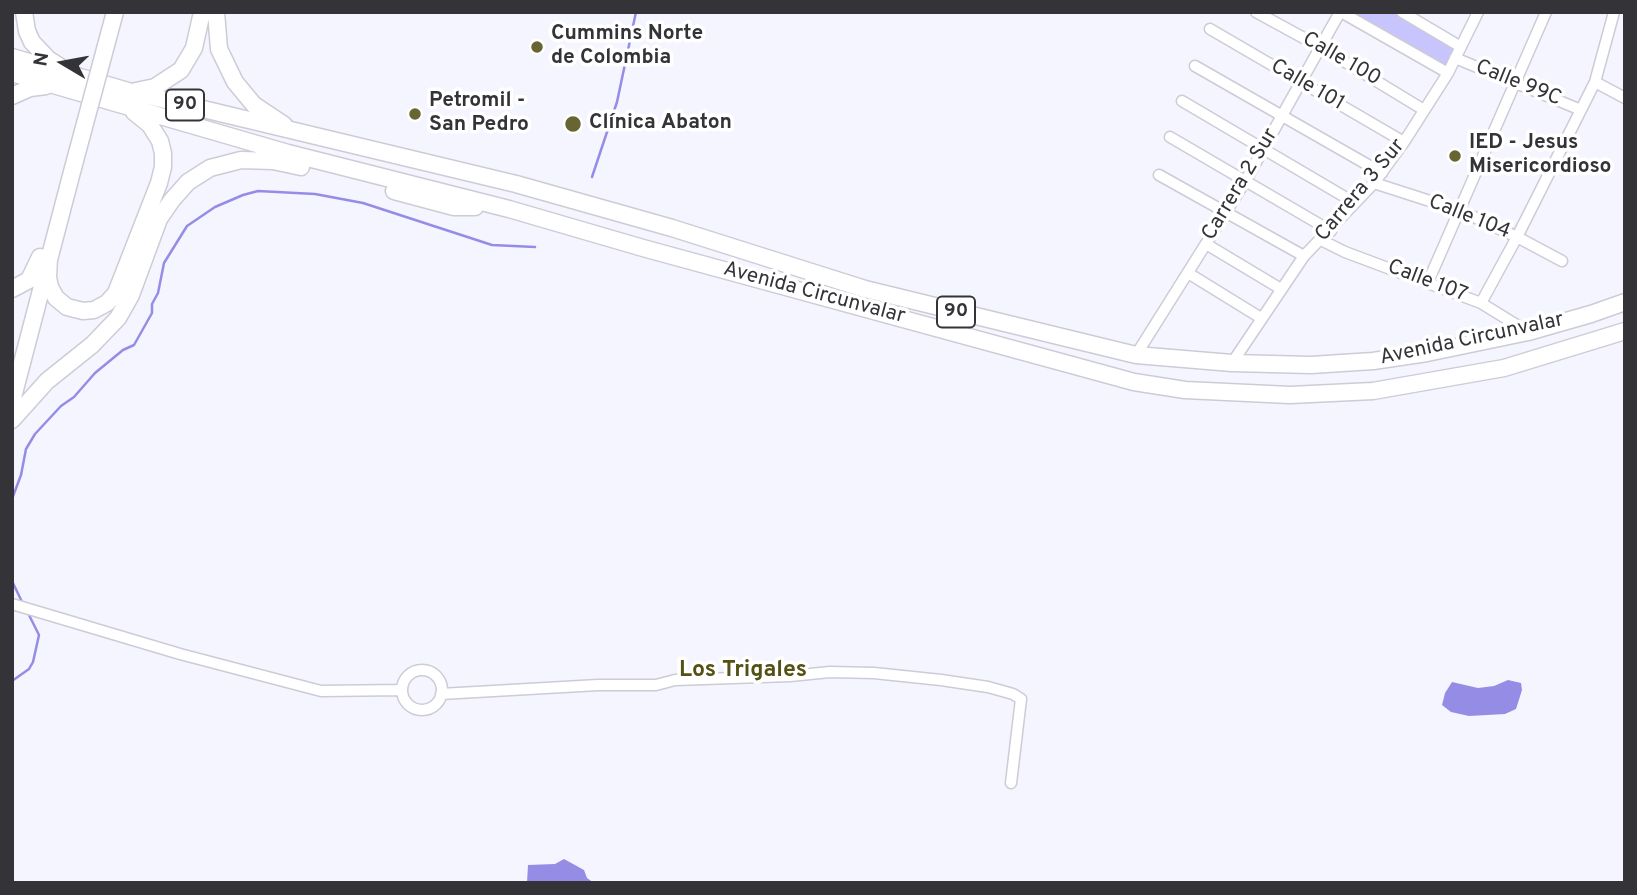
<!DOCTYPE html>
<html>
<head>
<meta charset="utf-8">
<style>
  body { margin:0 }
  #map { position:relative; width:1637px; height:895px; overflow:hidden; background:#f5f5ff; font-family:Overpass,sans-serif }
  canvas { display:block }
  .frame { position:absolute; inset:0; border:14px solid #343438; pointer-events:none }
  .north { position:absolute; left:28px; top:28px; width:70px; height:70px; -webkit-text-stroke:5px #fff; paint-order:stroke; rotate:280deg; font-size:19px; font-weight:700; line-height:28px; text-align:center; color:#343438 }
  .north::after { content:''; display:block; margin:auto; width:24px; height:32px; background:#343438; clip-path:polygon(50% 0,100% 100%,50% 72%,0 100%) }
</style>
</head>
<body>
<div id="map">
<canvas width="1637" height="895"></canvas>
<div class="frame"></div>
<div class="north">N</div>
</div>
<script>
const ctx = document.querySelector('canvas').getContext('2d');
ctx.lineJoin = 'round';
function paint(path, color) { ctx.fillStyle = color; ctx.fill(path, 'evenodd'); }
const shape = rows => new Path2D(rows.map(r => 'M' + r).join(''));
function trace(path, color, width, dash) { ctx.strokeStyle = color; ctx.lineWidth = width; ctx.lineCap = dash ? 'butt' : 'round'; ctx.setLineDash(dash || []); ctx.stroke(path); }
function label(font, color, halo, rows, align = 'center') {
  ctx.font = font + ' Overpass,sans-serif'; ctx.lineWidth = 7; ctx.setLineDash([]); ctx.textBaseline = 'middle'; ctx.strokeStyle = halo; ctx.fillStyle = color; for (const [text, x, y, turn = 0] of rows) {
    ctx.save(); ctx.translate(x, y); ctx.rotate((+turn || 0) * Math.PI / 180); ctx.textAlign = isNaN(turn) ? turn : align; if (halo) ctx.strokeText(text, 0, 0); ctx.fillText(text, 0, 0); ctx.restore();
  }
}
const green = shape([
  [1350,12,1393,12,1454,49,1444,68]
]);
const water = shape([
  [1508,680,1521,683,1522,690,1516,709,1505,714,1469,716,1451,712,1442,705,1445,693,1452,682,1478,688,1494,686],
  [564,859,584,870,587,878,594,883,527,883,528,865,555,864]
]);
const stream = shape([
  [592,177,617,102,636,12],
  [12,499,21,475,26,449,35,434,61,406,74,397,95,373,123,350,134,345,152,313,152,304,158,293,164,263,187,226,215,207,243,195,258,191,315,194,363,203,492,245,535,247],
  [12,581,23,604],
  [12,681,29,669,33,662,39,635,28,613]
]);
const minor = shape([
  [1256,12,1322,48,1424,110],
  [1341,12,1448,73],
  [1402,12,1461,47],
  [1210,29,1404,142],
  [1455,58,1581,110],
  [1195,66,1382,173],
  [1595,82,1625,98],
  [1182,101,1355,203],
  [1170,137,1331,231],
  [1159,175,1304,256],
  [1374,183,1461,211,1517,237,1562,261],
  [1321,240,1345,252,1481,303,1528,332],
  [1206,244,1281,289],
  [1188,273,1261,318],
  [1428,282,1546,12],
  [1481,303,1517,237,1595,82,1614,12],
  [1136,355,1246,180,1340,12],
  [1232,363,1304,256,1374,183,1404,142,1448,73,1478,12],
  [12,604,180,654,321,691,402,690],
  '402 690a20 20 0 1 1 40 0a20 20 0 1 1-40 0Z',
  [441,694,598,685,656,685,675,680,790,676,830,672,874,673,941,680,988,687,1013,694,1021,699,1011,783]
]);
const trunk = shape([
  [24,12,27,31,32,42,48,59,62,68],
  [216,12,219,49,235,82,254,105,284,125],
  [12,57,128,91,516,184,672,228,865,289,1136,355,1232,363,1311,365,1373,361,1427,353,1528,332,1591,314,1625,302],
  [12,73,288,153,509,209,643,248,1134,382,1185,390,1290,395,1373,391,1504,368,1625,331],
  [136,91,155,87,181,70,194,48,202,12],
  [12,96,30,88,46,86],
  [394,191,454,207,475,207],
  [49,258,48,277,50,287,56,298,67,307,83,311,94,310,107,303,116,293,159,183,163,167,163,153,160,141,150,125,134,112],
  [12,289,29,280,40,257],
  [12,401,73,168],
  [12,420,47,381,92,345,118,318,131,295,159,219,172,200,188,182,210,168,241,160,273,161,301,167]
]);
const trunkBridge = shape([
  [73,168,115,12]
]);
const markers = [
  [537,47,7,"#676532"],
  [415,114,7,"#676532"],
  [573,124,9,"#676532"],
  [1455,156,7,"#676532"]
];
const shields = [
  [185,105,38],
  [956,312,38]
];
const shieldNames = [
  ["90",185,105],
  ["90",956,312]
];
const poiNames = [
  ["Cummins Norte",551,35],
  ["de Colombia",551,59],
  ["Petromil -",429,102],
  ["San Pedro",429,126],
  ["Clínica Abaton",589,124],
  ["IED - Jesus",1469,144],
  ["Misericordioso",1469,168]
];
const streetNames = [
  ["Calle 100",1341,60,30],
  ["Calle 99C",1518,84,22],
  ["Calle 101",1307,86,30],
  ["Carrera 2 Sur",1241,185,-59],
  ["Carrera 3 Sur",1361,191,-50],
  ["Calle 104",1469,218,22],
  ["Calle 107",1427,282,21],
  ["Avenida Circunvalar",814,294,15],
  ["Avenida Circunvalar",1472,340,-12]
];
const neighbourhoodNames = [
  ["Los Trigales",743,671]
];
paint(green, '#c7c4fe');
paint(water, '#958de5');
trace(stream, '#958de5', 2.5);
trace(minor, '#cdccd6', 13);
trace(trunk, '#cdccd6', 19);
trace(minor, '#fff', 10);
trace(trunk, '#fff', 16);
trace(trunkBridge, '#cdccd6', 19, []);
trace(trunkBridge, '#fff', 16);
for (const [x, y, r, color] of markers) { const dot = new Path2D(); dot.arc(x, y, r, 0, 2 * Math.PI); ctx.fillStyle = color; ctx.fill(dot); trace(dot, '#fff', 2.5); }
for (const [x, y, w] of shields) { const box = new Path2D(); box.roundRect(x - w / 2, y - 15.5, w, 31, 5); ctx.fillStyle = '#fff'; ctx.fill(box); trace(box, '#343438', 2); }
label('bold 19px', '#343438', null, shieldNames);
label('bold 21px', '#343438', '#fff', poiNames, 'left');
label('21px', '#343438', '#fff', streetNames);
label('bold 23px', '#545114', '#fff', neighbourhoodNames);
</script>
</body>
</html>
